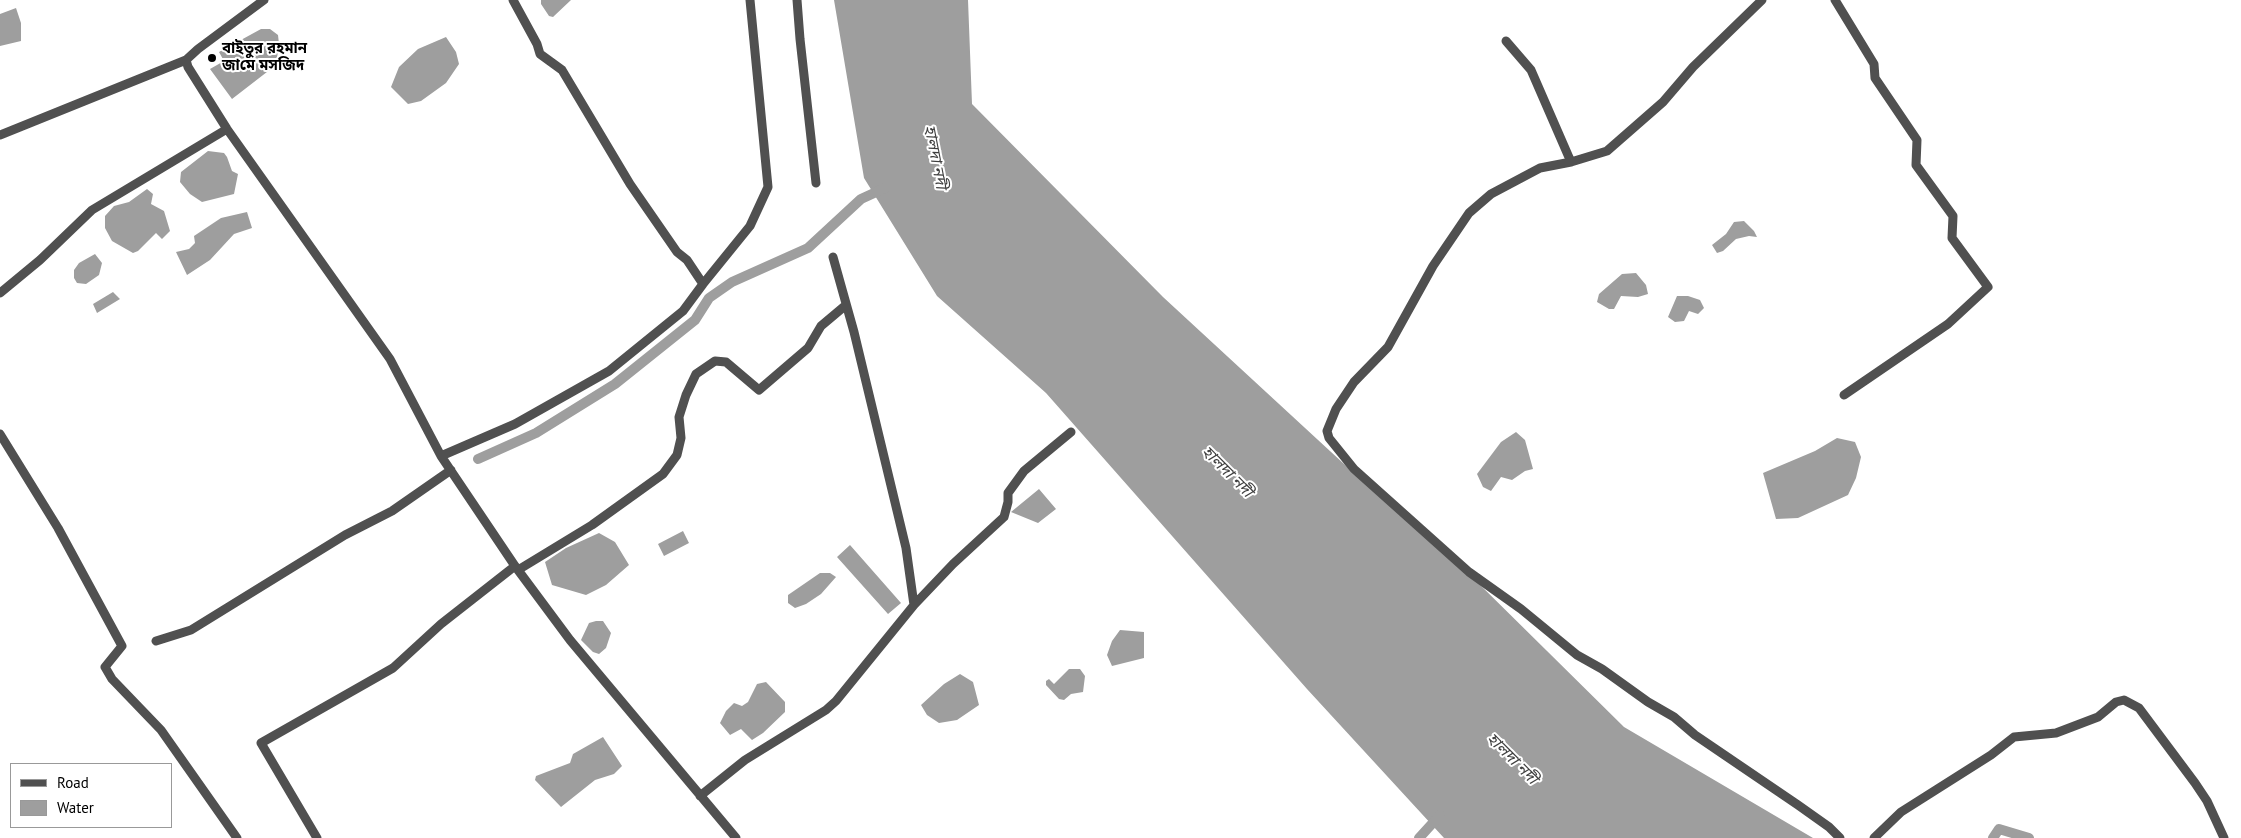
<!DOCTYPE html>
<html>
<head>
<meta charset="utf-8">
<style>
  body { margin:0 }
  #map { position:relative; width:2241px; height:838px; overflow:hidden; background:#fff; font-family:"PT Sans",sans-serif }
  canvas { display:block }
  .legend { position:absolute; left:10px; top:763px; width:162px; height:65px; box-sizing:border-box; background:#fff; border:1px solid #999; margin:0; padding:6px 9px; list-style:none; font-size:15px; color:#000 }
  .legend li { display:flex; align-items:center; gap:10px; height:25px }
  .legend b { width:25px; border:1px solid #999 }
</style>
</head>
<body>
<div id="map">
<canvas width="2241" height="838"></canvas>
<ul class="legend">
<li><b style="height:6px;background:#505050"></b>Road</li>
<li><b style="height:14px;background:#9e9e9e"></b>Water</li>
</ul>
</div>
<script>
const ctx = document.querySelector('canvas').getContext('2d');
ctx.lineJoin = 'round';
function paint(path, color) { ctx.fillStyle = color; ctx.fill(path, 'evenodd'); }
const shape = rows => new Path2D(rows.map(r => 'M' + r).join(''));
function trace(path, color, width, dash) { ctx.strokeStyle = color; ctx.lineWidth = width; ctx.lineCap = dash ? 'butt' : 'round'; ctx.setLineDash(dash || []); ctx.stroke(path); }
function label(font, color, halo, rows, align = 'center') {
  ctx.font = font + ' "PT Sans","Noto Sans Bengali",sans-serif'; ctx.lineWidth = 4; ctx.setLineDash([]); ctx.textBaseline = 'middle'; ctx.strokeStyle = halo; ctx.fillStyle = color; for (const [text, x, y, turn = 0] of rows) {
    ctx.save(); ctx.translate(x, y); ctx.rotate((+turn || 0) * Math.PI / 180); ctx.textAlign = isNaN(turn) ? turn : align; if (halo) ctx.strokeText(text, 0, 0); ctx.fillText(text, 0, 0); ctx.restore();
  }
}
const water = shape([
  [541,0,571,0,553,17,549,16,541,4],
  [834,0,968,0,972,104,1163,297,1382,499,1469,574,1624,727,1813,838,1444,838,1307,689,1046,393,937,296,864,178],
  [16,8,21,23,21,41,0,46,0,14],
  [261,29,270,29,278,35,279,44,276,65,232,99,210,69,224,61,219,52],
  [446,37,456,52,459,64,446,83,421,101,408,104,391,87,399,67,418,49],
  [208,151,224,153,227,157,232,171,238,174,234,194,202,202,190,194,180,182,181,172],
  [147,189,153,194,151,204,164,211,170,231,162,239,156,233,138,251,133,253,112,241,105,228,105,216,114,206,129,202],
  [247,212,252,228,234,234,210,260,187,275,176,252,189,249,195,243,194,236,221,218],
  [1744,221,1754,231,1757,237,1749,236,1736,239,1723,251,1717,253,1712,245,1726,234,1734,222],
  [95,254,102,263,99,275,86,284,77,283,74,278,74,270,79,263],
  [1636,273,1646,285,1648,294,1638,297,1621,296,1614,309,1609,309,1597,302,1599,294,1622,274],
  [113,292,120,299,97,313,93,304],
  [1677,296,1688,296,1700,300,1704,308,1698,314,1689,311,1684,321,1675,322,1668,317],
  [1516,432,1525,440,1533,469,1525,471,1512,480,1501,477,1491,491,1483,487,1477,474,1501,442],
  [1837,438,1855,442,1861,457,1856,478,1848,495,1798,518,1776,519,1763,473,1815,451],
  [1039,489,1056,509,1038,523,1011,512],
  [683,531,689,543,664,556,658,544],
  [599,533,615,542,629,565,606,585,586,595,552,585,545,562,566,548],
  [850,545,901,603,888,614,837,557],
  [820,573,830,573,836,577,821,594,806,604,795,608,788,603,788,595],
  [596,621,603,621,611,633,606,648,599,654,593,652,581,640,589,623],
  [1120,630,1144,632,1144,658,1112,666,1107,655,1112,641],
  [1069,669,1080,669,1085,676,1083,692,1071,694,1064,700,1059,699,1046,685,1046,681,1049,679,1054,684],
  [960,674,973,682,979,705,957,720,939,723,927,715,921,705,944,684],
  [766,682,785,702,785,712,763,733,752,740,741,729,730,735,720,723,726,711,734,703,742,706,748,702,757,684],
  [603,737,622,766,614,774,595,780,561,807,535,780,536,776,570,763,573,754]
]);
const canal = shape([
  [478,459,536,433,615,384,695,320,709,298,732,282,808,248,861,199,885,188],
  [1419,838,1440,815],
  [1993,838,1999,829,2029,838]
]);
const minor = shape([
  [264,0,198,49,186,60,188,67,227,129,390,359,441,456,515,566,570,640,736,838],
  [797,0,800,39,816,183],
  [1762,0,1693,67,1663,102,1607,151,1571,162,1540,168,1491,194,1469,213,1433,266,1388,347,1354,382,1336,409,1327,431,1329,438,1354,469,1469,572,1521,609,1577,655,1602,669,1648,702,1674,717,1695,735,1798,805,1829,827,1840,838],
  [1835,0,1874,64,1875,78,1917,140,1916,165,1953,216,1952,238,1988,287,1948,324,1844,395],
  [1506,41,1531,70,1571,162],
  [0,135,186,60],
  [703,284,750,226,768,187,750,0],
  [0,293,40,260,92,210,227,129],
  [0,434,58,528,122,646,105,667,112,679,161,730,237,838],
  [441,456,515,424,609,371,683,311,703,284,687,260,677,252,630,184,562,70,540,54,537,44,513,0],
  [518,570,592,525,663,474,677,455,681,438,679,417,686,395,696,374,715,361,726,362,759,390,808,348,821,326,846,305],
  [914,605,953,564,1004,517,1008,502,1008,493,1024,471,1071,432],
  [156,641,191,630,345,535,392,511,451,470],
  [700,796,745,760,826,710,836,701,914,605,906,548,854,332,833,257],
  [317,838,261,743,393,668,441,624,515,566],
  [1874,838,1901,812,1991,755,2014,737,2056,733,2098,717,2116,702,2124,700,2139,708,2195,783,2207,801,2224,838]
]);
const markers = [
  [212,58,5,"#000"]
];
const poiNames = [
  ["বাইতুর রহমান",222,49],
  ["জা‌মে মস‌জিদ",222,66]
];
const waterNames = [
  ["হালদা নদী",935,157,79],
  ["হালদা নদী",1227,472,45],
  ["হালদা নদী",1512,759,45]
];
paint(water, '#9e9e9e');
trace(canal, '#9e9e9e', 10);
trace(minor, '#505050', 9);
for (const [x, y, r, color] of markers) { const dot = new Path2D(); dot.arc(x, y, r, 0, 2 * Math.PI); ctx.fillStyle = color; ctx.fill(dot); trace(dot, '#fff', 2); }
label('bold 15px', '#000', '#fff', poiNames, 'left');
label('italic 16px', '#3f3f3f', '#fff', waterNames);
</script>
</body>
</html>
